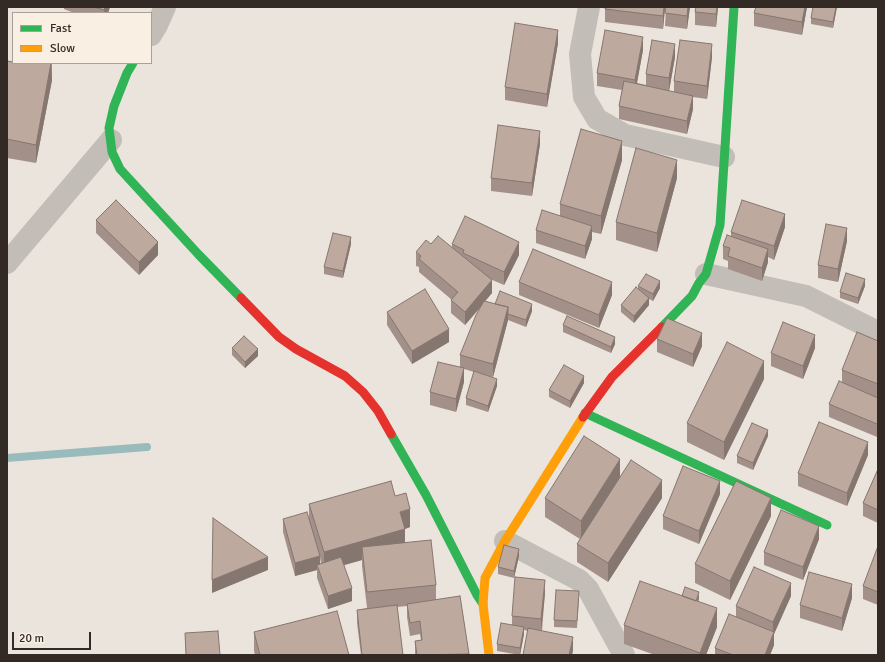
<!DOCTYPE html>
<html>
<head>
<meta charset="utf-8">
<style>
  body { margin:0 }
  #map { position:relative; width:885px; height:662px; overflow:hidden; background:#ebe4dd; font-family:Signika,sans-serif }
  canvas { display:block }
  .frame { position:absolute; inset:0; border:8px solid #342a25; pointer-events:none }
  .legend { position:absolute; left:12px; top:12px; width:140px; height:52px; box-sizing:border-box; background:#f9efe3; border:1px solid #aaa097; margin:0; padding:5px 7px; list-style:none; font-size:12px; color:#342a25 }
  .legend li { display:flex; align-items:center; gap:8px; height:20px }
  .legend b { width:20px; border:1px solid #aaa097 }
  .scale { position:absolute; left:12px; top:632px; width:79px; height:18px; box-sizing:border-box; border:2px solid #342a25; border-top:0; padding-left:5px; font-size:12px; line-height:14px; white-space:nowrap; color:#342a25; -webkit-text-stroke:3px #f9efe3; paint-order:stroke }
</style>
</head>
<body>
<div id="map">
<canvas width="885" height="662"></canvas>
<div class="frame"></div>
<ul class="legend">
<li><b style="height:5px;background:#30b455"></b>Fast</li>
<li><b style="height:5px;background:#ff9f0a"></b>Slow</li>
</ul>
<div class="scale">20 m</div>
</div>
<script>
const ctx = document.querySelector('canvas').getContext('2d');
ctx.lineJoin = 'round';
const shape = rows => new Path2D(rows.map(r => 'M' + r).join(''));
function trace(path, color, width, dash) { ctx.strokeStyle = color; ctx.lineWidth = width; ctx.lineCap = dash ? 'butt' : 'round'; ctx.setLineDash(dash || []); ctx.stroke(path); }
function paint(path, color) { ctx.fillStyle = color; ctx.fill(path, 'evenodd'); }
const stream = shape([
  [7,458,147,447]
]);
const street = shape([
  [589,7,580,54,584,97,597,119,625,135,724,157],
  [151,35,157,25,165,7],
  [7,263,111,140],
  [706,274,806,296,878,332],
  [505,541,579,580,588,589,624,655]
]);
const fast = shape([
  [133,63,127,73,114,106,109,128,112,152,120,169,199,255,241,298],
  [662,327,692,296,699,283,706,274,720,225,734,7],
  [585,413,827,525],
  [391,434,426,495,477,595,483,604]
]);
const slow = shape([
  [489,655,483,604,485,578,505,541,583,417]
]);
const jam = shape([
  [241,298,279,337,296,349,345,376,363,392,378,411,391,434],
  [583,417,612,377,662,327]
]);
const wall = shape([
  [64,7,110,7,108,13,74,13,64,9],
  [665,7,663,29,605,22,605,9],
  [666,7,690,7,687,29,665,26],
  [718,7,716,27,695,25,695,12],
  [807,7,802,35,754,26,754,13],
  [837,7,833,28,811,24,811,18],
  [558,43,547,107,505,100,505,87],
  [643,50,637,83,646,85,646,74,675,57,669,91,674,92,674,81,712,57,707,99,693,97,693,109,687,134,619,119,619,106,622,90,597,86,597,73],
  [7,61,13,63,52,63,52,80,36,163,7,158],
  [540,144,532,196,491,191,491,178],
  [622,160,601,234,592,232,592,239,585,259,536,243,536,230,560,216,560,204],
  [677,178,657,252,616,240,616,222],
  [96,220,158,255,139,275,96,233],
  [785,227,774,260,768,257,768,262,762,281,728,269,728,261,723,259,723,246,731,236,731,232],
  [847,241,838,282,818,278,818,265],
  [351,244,343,278,324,274,324,267],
  [431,244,452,247,452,244,519,255,504,285,490,279,492,293,485,301,495,304,532,311,526,327,508,320,493,377,480,374,497,386,488,412,466,405,466,398,474,372,464,369,464,382,456,412,430,405,430,392,460,368,460,355,482,306,465,325,451,313,451,300,452,300,419,272,419,267,416,266,416,252],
  [519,282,612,295,599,328,519,295],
  [638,286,660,288,653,301,649,299,649,305,634,323,621,312,621,305,638,289],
  [865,286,858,304,840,298,840,292],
  [387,312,449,342,412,364,387,325],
  [563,325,615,344,611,353,563,332],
  [657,339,702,346,693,367,657,352],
  [878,341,878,398,851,387,878,398,877,437,829,417,829,404,842,383,842,370],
  [232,348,258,356,245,368,232,355],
  [815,348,803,379,771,366,771,353],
  [764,379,724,460,687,442,687,423],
  [584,383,570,408,549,397,549,390],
  [768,436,753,470,737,463,737,456],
  [868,455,847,506,798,486,798,473],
  [878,469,878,523,863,516,863,503],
  [620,477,662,498,608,582,577,562,577,544,580,539,545,517,545,498],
  [720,494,699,544,663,529,663,516],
  [395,496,410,527,405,529,405,543,436,585,436,600,460,596,469,655,415,655,415,641,421,640,420,634,410,636,407,617,407,606,397,607,403,655,361,655,357,623,357,610,367,608,362,566,362,560,343,565,352,601,328,609,317,578,317,570,295,576,283,532,283,519,309,520,309,504],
  [320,557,321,564,320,564],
  [771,516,730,600,695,583,695,564],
  [819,539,803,580,764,565,764,552],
  [878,546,878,605,863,599,863,586],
  [519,556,514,578,498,574,498,567],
  [545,593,542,631,573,650,572,655,523,655,528,631,524,630,524,634,520,655,497,651,497,644,512,625,512,616],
  [682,596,699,598,698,602,717,627,706,655,655,655,624,644,624,625],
  [791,596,774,634,774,645,770,655,715,655,715,648,736,617,736,606],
  [579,598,577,628,554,627,554,620],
  [852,598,842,631,800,618,800,605],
  [254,632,349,655,255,655,254,651],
  [185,633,220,655,186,655]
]);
const shadedWall = shape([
  [105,7,110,7,108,13,104,13,104,10],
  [664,7,665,7,665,9,663,29,663,16],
  [688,7,690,7,687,29,687,16],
  [717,7,718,7,716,27,716,14],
  [805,7,807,7,802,35,802,22],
  [836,7,837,7,833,28,833,22],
  [558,30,558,43,547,107,547,94],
  [643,37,643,50,635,93,635,80],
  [675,44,675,57,669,91,669,78],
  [712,44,712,57,707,99,707,86],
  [51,63,52,80,36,163,36,145],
  [693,96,693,109,687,134,687,121],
  [540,131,540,144,532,196,532,183],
  [622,141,622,160,601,234,601,216],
  [677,160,677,178,657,252,657,233],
  [785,214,785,227,774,260,774,246],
  [592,226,592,239,585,259,585,246],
  [847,228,847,241,838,282,838,269],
  [351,237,351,244,343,278,343,271],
  [158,242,158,255,139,275,139,262],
  [519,242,519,255,504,285,504,272],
  [768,249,768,262,762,281,762,268],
  [865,279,865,286,858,304,858,298],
  [492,280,492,293,465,325,465,312],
  [660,281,660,288,653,301,653,294],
  [612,282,612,295,599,328,599,315],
  [649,298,649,305,634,323,634,316],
  [532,304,532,311,526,327,526,320],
  [508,307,508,320,493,377,493,364],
  [449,329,449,342,412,364,412,351],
  [702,333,702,346,693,367,693,354],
  [815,335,815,348,803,379,803,366],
  [615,337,615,344,611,353,611,347],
  [258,349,258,356,245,368,245,362],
  [764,361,764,379,724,460,724,442],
  [464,368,464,382,456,412,456,399],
  [584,376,584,383,570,408,570,401],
  [497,379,497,386,488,412,488,406],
  [878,422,878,435,877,437,877,424],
  [768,430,768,436,753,470,753,463],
  [868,442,868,455,847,506,847,493],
  [620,459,620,477,581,540,581,521],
  [662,480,662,498,608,582,608,563],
  [720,481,720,494,699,544,699,531],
  [771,498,771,516,730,600,730,581],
  [410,509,410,527,405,529,405,547,362,547,362,560,324,571,324,552,400,512],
  [819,526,819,539,803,580,803,567],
  [519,549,519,556,514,578,514,571],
  [320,556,320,569,317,565,317,570,295,576,295,563],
  [268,557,268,570,212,593,212,580],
  [545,580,545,593,541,632,541,619],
  [791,583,791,596,774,634,774,645,770,655,765,655,773,633,773,622],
  [852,584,852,598,842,631,842,618],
  [352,588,352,601,328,609,328,596],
  [699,592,699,598,696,611,696,605],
  [717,608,717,627,706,655,700,655,700,653],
  [524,627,524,634,520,655,520,648],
  [573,637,573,650,572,655,569,655]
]);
const building = shape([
  [94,7,105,7,104,10,94,7],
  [605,7,664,7,663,16,605,9,605,7],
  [666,7,688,7,687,16,665,13,666,7],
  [696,7,717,7,716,14,695,12,696,7],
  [756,7,805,7,802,22,754,13,756,7],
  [813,7,836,7,833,22,811,18,813,7],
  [515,23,558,30,547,94,505,87,515,23],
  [605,30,643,37,635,80,597,73,605,30],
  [652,40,675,44,669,78,646,74,652,40],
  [680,40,712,44,707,86,674,81,680,40],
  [7,61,13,62,13,63,51,63,36,145,7,139,7,61],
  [624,81,693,96,687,121,619,106,624,81],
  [498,125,540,131,532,183,491,178,498,125],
  [581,129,622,141,601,216,560,204,581,129],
  [636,148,677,160,657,233,616,222,636,148],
  [116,200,158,242,139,262,96,220,116,200],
  [742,200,785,214,774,246,731,232,742,200],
  [542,210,592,226,585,246,536,230,542,210],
  [465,216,519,242,504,272,463,253,464,250,452,244,465,216],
  [826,224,847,228,838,269,818,265,826,224],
  [333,233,351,237,343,271,324,267,333,233],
  [727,235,768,249,762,268,728,256,730,248,723,246,727,235],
  [438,236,492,280,465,312,451,300,458,292,419,259,421,256,416,252,426,240,431,244,438,236],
  [533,249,612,282,599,315,519,282,533,249],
  [846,273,865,279,858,298,840,292,846,273],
  [646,274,660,281,653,294,638,286,646,274],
  [636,287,649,298,634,316,621,305,636,287],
  [425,289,449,329,412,351,387,312,425,289],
  [500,291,532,304,526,320,508,314,508,307,495,304,500,291],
  [484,301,508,307,493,364,460,355,476,315,484,301],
  [567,316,615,337,611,347,563,325,567,316],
  [667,318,702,333,693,354,657,339,667,318],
  [783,322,815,335,803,366,771,353,783,322],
  [857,332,878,341,878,384,842,370,857,332],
  [244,336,258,349,245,362,232,348,244,336],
  [727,342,764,361,724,442,687,423,727,342],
  [438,362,464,368,456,399,430,392,438,362],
  [564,365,584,376,570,401,549,390,564,365],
  [474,371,497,379,488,406,466,398,474,371],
  [839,381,878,398,878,422,877,424,829,404,839,381],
  [819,422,868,442,847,493,798,473,819,422],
  [752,423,768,430,753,463,737,456,752,423],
  [584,436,620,459,581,521,545,498,584,436],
  [631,460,662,480,608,563,577,544,631,460],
  [683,466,720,481,699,531,663,516,683,466],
  [878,469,878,510,863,503,878,469],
  [391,481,395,496,406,493,410,509,400,512,405,529,324,552,309,504,391,481],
  [736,481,771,498,730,581,695,564,736,481],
  [781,510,819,526,803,567,764,552,781,510],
  [307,512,320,556,295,563,283,519,307,512],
  [213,518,268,557,212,580,213,518],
  [431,540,436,585,367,592,362,547,431,540],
  [504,545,519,549,514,571,498,567,504,545],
  [878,546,878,592,863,586,878,546],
  [341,557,352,588,328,596,317,565,341,557],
  [754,567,791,583,773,622,736,606,754,567],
  [809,572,852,584,842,618,800,605,809,572],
  [515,577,545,580,541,619,512,616,515,577],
  [640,581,717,608,700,653,624,625,640,581],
  [685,587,699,592,696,601,682,596,685,587],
  [556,590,579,591,577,621,554,620,556,590],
  [460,596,469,654,417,655,415,641,422,640,420,621,410,623,407,604,460,596],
  [397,605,403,655,362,655,357,610,397,605],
  [337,611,349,655,260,655,254,632,337,611],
  [729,614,774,632,765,655,733,655,715,648,729,614],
  [501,623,524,627,520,648,497,644,501,623],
  [528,628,573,637,569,655,523,655,528,628],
  [218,631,220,655,186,655,185,633,218,631]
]);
trace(stream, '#99bbbc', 8);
trace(street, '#c3bdb7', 22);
trace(fast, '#30b455', 9);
trace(slow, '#ff9f0a', 9);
trace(jam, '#e5322d', 9);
paint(wall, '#a39189');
paint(shadedWall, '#85766f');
paint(building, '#bea99f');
trace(building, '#85766f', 1);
</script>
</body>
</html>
